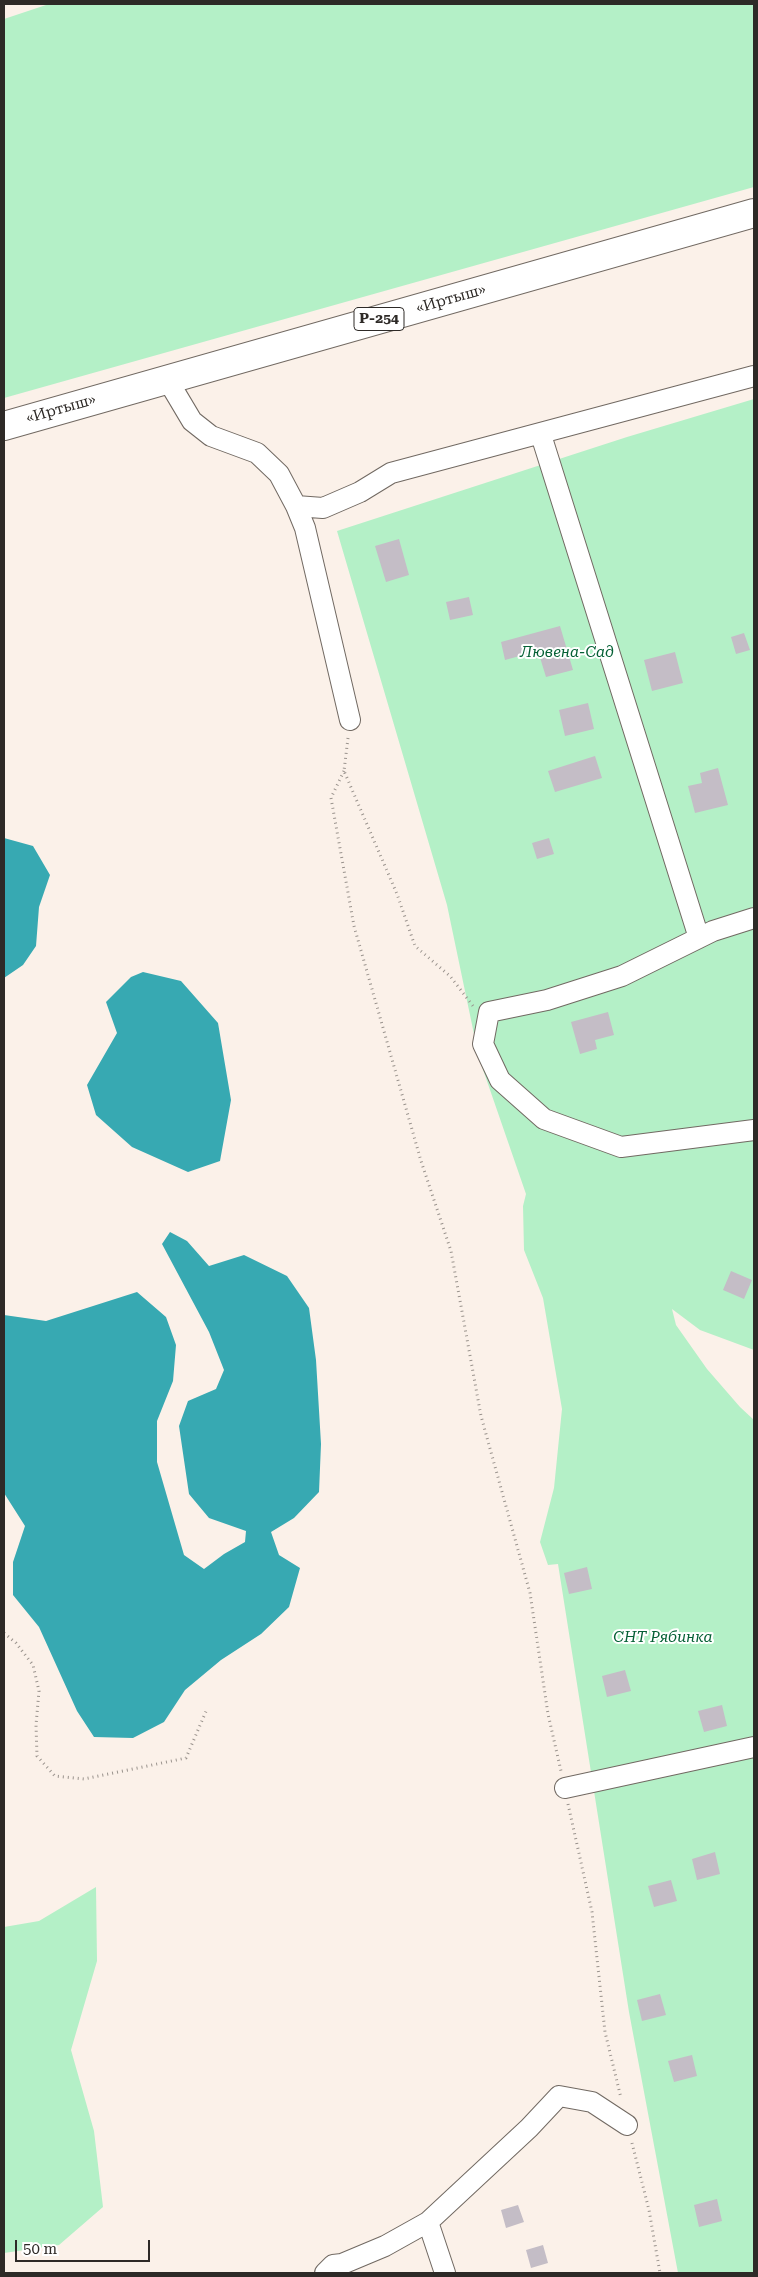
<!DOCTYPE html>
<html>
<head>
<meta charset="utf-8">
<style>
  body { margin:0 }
  #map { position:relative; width:758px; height:2277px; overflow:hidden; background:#fbf1e9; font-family:"Roboto Serif",serif }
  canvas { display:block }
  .frame { position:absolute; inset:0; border:5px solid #2e2a27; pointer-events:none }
  .scale { position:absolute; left:15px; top:2240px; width:135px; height:22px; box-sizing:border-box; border:2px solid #2e2a27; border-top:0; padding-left:6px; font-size:15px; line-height:18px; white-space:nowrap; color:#2e2a27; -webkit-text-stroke:4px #fff; paint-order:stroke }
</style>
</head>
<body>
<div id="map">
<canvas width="758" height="2277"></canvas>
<div class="frame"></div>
<div class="scale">50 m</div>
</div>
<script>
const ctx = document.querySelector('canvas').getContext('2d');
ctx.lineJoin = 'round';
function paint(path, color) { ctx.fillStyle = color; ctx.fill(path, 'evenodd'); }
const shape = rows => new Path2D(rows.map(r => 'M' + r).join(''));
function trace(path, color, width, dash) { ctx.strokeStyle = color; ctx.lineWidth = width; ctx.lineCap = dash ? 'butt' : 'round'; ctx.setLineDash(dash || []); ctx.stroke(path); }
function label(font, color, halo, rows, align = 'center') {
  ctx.font = font + ' "Roboto Serif",serif'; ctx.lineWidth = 4; ctx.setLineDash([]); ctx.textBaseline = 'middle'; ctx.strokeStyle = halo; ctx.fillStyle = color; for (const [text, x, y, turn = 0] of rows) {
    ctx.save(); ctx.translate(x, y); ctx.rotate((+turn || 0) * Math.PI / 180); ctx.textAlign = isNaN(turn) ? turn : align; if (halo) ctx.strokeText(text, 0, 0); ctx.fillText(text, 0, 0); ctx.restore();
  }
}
const green = shape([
  [49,4,754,4,754,187,4,398,4,19],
  [754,399,754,1350,700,1330,672,1309,676,1325,707,1369,740,1407,754,1420,754,2273,678,2273,629,2012,558,1564,548,1565,540,1542,554,1488,562,1409,543,1298,524,1250,523,1206,526,1194,479,1058,447,905,337,531,627,437],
  [96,1887,97,1961,71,2050,94,2131,103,2207,59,2245,4,2253,4,1927,39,1921]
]);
const water = shape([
  [4,838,33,846,50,875,39,907,36,946,23,965,4,978],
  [143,972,181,981,218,1023,231,1100,220,1161,188,1172,132,1147,96,1115,87,1085,117,1033,106,1002,131,977],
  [170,1232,187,1241,209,1266,244,1255,287,1276,309,1308,316,1360,321,1444,319,1492,294,1518,271,1532,279,1555,300,1568,289,1607,261,1634,221,1660,185,1690,164,1722,133,1738,94,1737,77,1711,39,1627,13,1595,13,1562,25,1526,4,1493,4,1315,46,1321,137,1292,166,1317,176,1345,173,1381,157,1421,157,1462,184,1555,204,1569,224,1554,245,1542,246,1531,209,1518,189,1494,179,1426,188,1401,216,1389,224,1370,209,1332,162,1244]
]);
const building = shape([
  [399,539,409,575,386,582,375,546],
  [469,597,473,615,450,620,446,602],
  [560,626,573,670,546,677,538,651,505,660,501,642],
  [744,633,750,650,736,654,731,637],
  [675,652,683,683,652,691,644,660],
  [588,703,594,729,565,736,559,710],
  [595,756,602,778,555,792,548,771],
  [718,768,728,805,695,813,688,786,702,783,700,773],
  [549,838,554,854,537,859,532,843],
  [608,1012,614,1035,595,1040,597,1049,580,1054,571,1022],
  [731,1271,752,1280,744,1299,723,1290],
  [587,1567,592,1589,569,1594,564,1573],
  [625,1670,631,1691,607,1697,602,1676],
  [722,1705,727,1726,704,1732,698,1711],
  [715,1852,720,1874,697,1880,692,1859],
  [671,1880,677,1901,654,1907,648,1886],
  [660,1994,666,2015,642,2021,637,2000],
  [692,2055,697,2076,674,2082,668,2061],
  [717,2199,722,2221,699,2227,694,2205],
  [518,2205,524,2222,506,2228,501,2210],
  [543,2245,548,2263,531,2268,526,2250]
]);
const path = shape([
  [348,738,344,771,397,894,415,946,450,976,473,1006],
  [344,771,331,798,354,926,421,1161,451,1251,481,1416,530,1593,548,1714,561,1771],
  [4,1633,16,1643,33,1665,39,1691,36,1725,37,1756,55,1776,84,1779,186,1758,207,1709],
  [568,1804,592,1912,605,2032,621,2098],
  [632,2143,649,2210,660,2273]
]);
const minor = shape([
  [167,379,192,421,211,436,257,453,279,474,296,506,305,528,350,720],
  [541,435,699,938],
  [296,506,323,508,360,492,391,473,754,376],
  [754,918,713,931,622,976,547,1000,489,1012,483,1044,500,1080,544,1119,621,1147,754,1130],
  [565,1788,754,1747],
  [325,2273,333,2265,342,2264,385,2246,428,2222],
  [445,2273,428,2222,529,2128,559,2096,592,2102,627,2125]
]);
const highway = shape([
  [4,426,754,213]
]);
const shields = [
  [379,319,50]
];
const shieldNames = [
  ["Р-254",379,319]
];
const streetNames = [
  ["«Иртыш»",451,299,-16],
  ["«Иртыш»",61,409,-16]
];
const parkNames = [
  ["Лювена-Сад",567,653],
  ["СНТ Рябинка",663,1638]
];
paint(green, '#b4f0c7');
paint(water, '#37a9b2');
paint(building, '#c4bdc6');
trace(minor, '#716962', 22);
trace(highway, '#716962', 30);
trace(path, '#9a938d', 3, [1, 4]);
trace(minor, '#fff', 20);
trace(highway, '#fff', 28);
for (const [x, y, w] of shields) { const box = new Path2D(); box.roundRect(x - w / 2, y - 11.5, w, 23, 4); ctx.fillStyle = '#fff'; ctx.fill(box); trace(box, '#2e2a27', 1); }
label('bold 14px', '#2e2a27', null, shieldNames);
label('15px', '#2e2a27', '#fff', streetNames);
label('italic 15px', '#056035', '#fff', parkNames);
</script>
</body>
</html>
